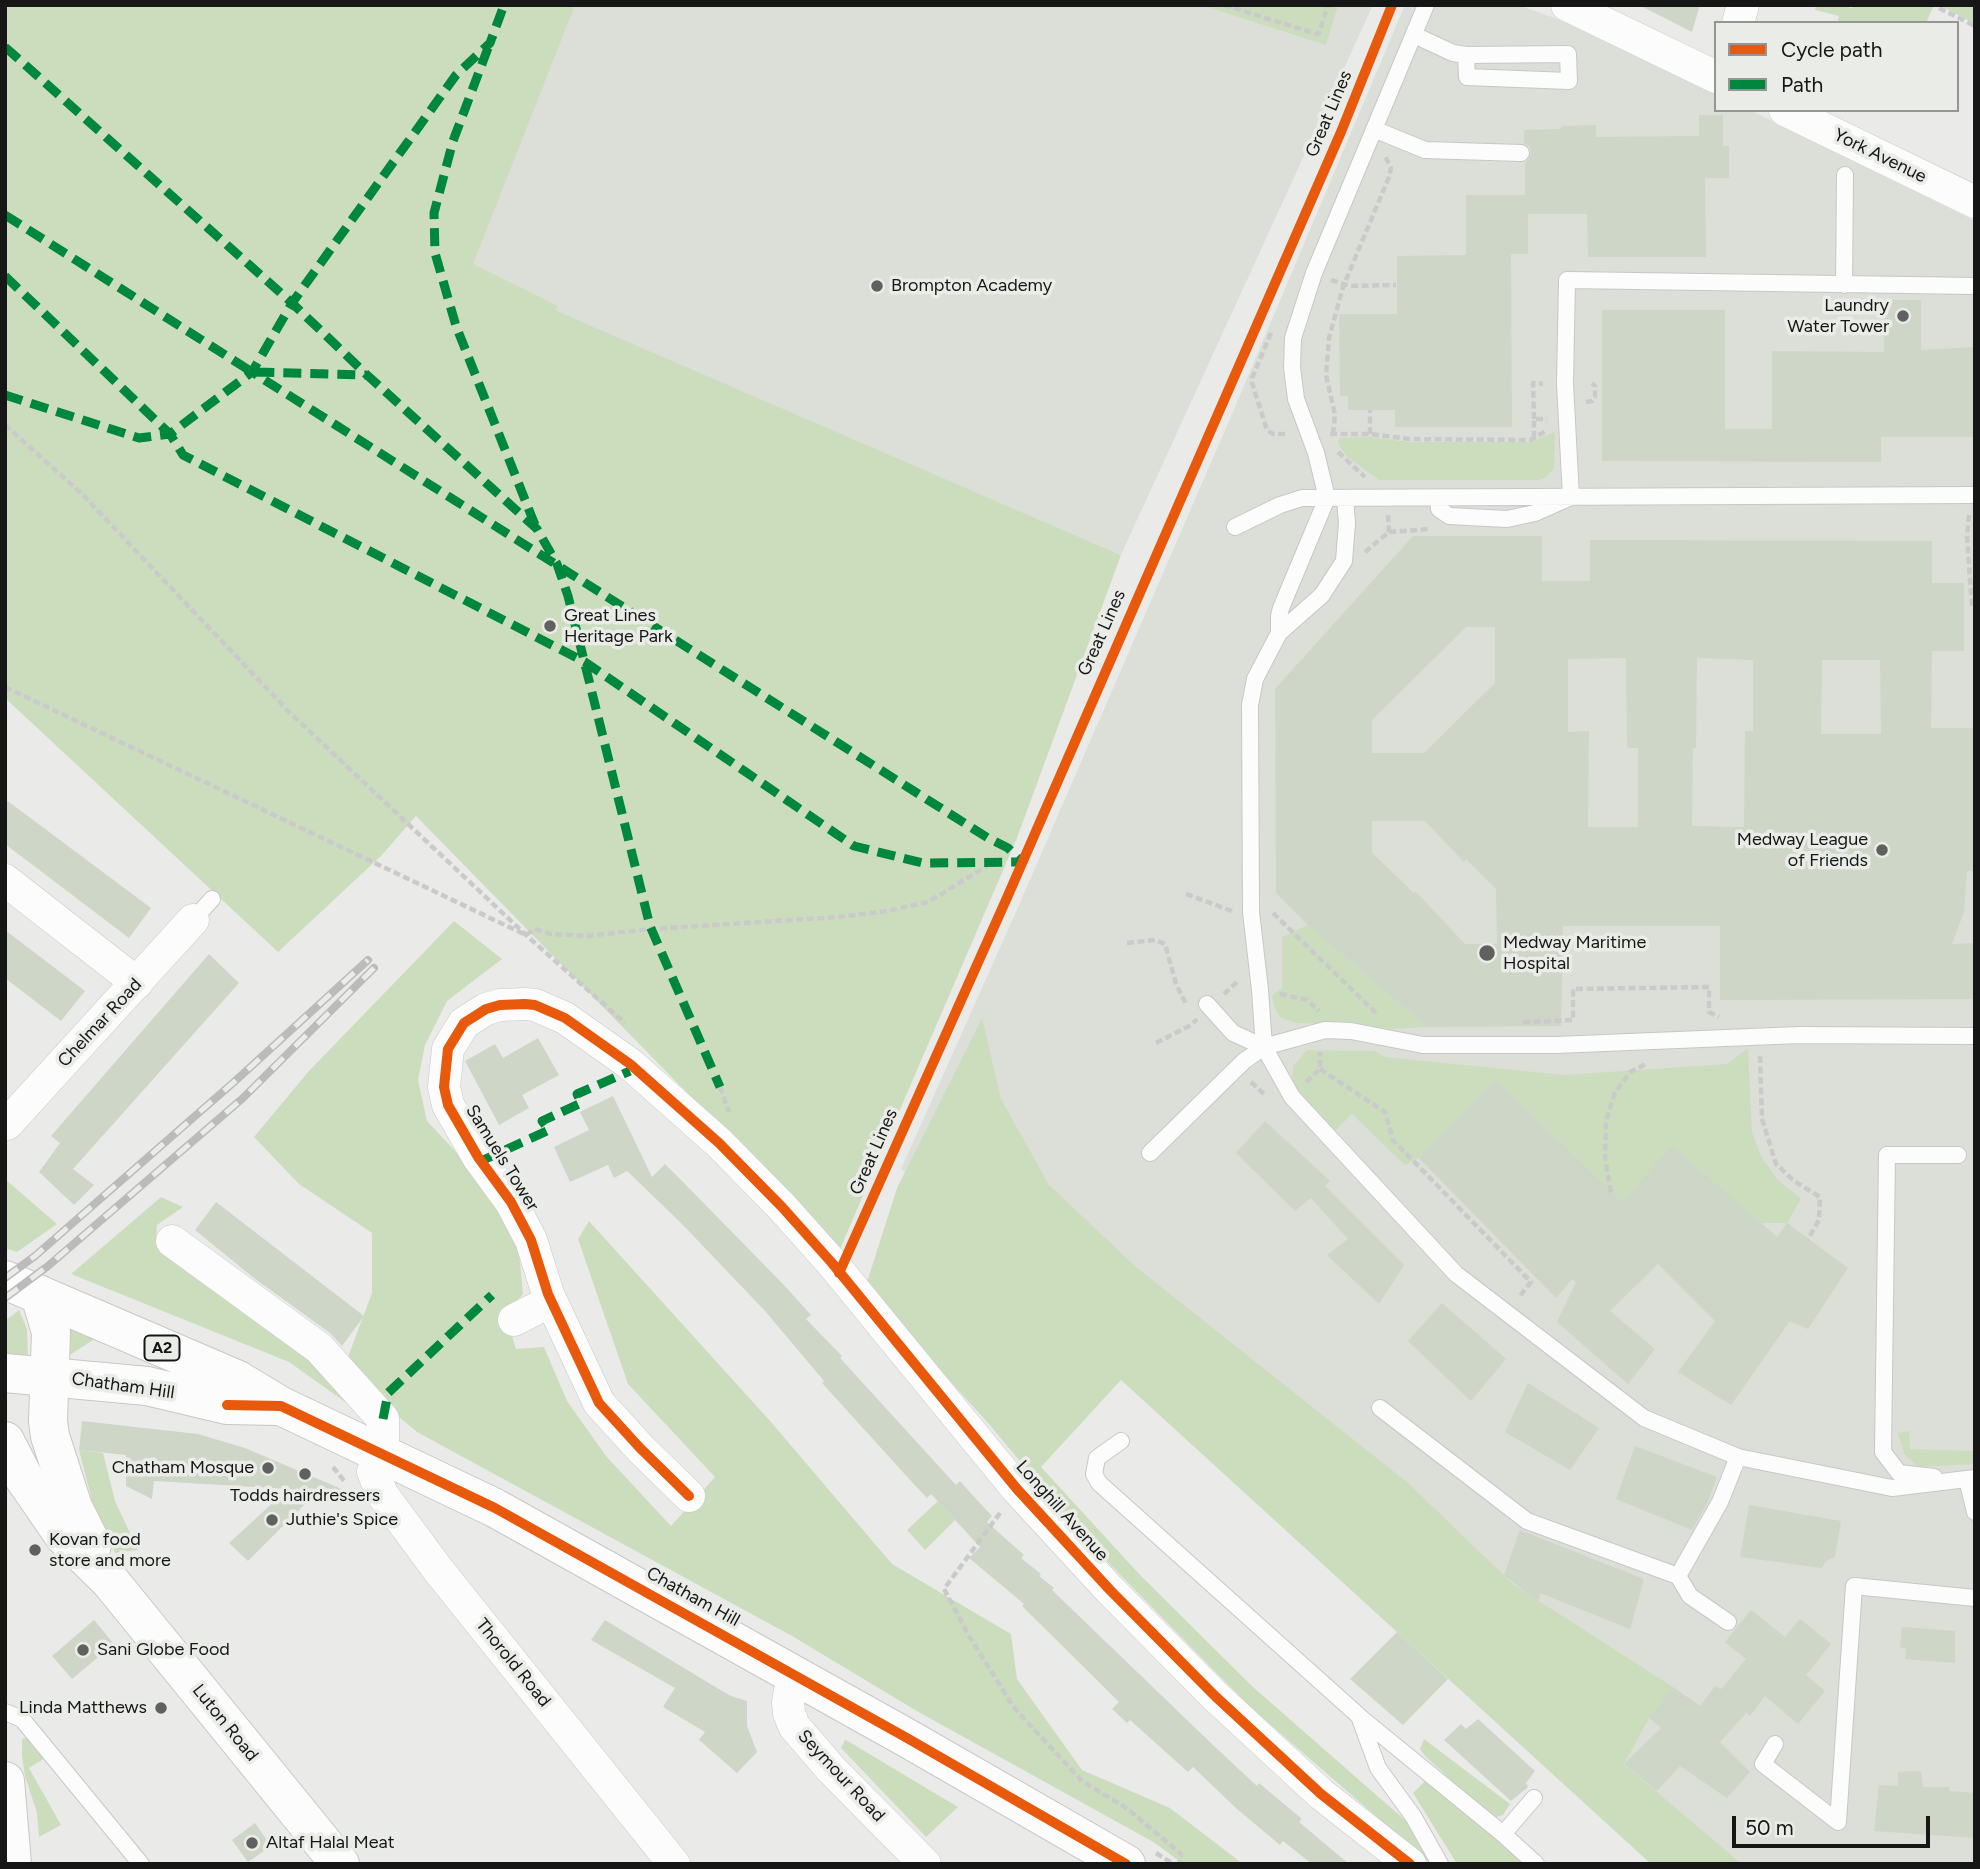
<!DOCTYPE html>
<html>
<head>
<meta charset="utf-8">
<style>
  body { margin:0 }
  #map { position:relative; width:1980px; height:1869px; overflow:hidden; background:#eaebe9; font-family:Figtree,sans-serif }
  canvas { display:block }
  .frame { position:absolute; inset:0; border:7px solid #151615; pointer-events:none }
  .legend { position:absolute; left:1714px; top:21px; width:245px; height:91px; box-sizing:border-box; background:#eaece8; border:2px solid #959694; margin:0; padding:9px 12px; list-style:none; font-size:21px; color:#151615 }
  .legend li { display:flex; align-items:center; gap:14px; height:35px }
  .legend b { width:35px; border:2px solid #959694 }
  .scale { position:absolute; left:1732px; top:1816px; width:198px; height:32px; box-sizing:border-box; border:4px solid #151615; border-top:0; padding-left:9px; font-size:21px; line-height:24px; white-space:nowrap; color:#151615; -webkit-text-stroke:5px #eaece8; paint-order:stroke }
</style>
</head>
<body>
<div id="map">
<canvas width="1980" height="1869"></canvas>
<div class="frame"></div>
<ul class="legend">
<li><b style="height:9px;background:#e8590c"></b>Cycle path</li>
<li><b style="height:9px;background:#00873e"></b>Path</li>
</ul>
<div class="scale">50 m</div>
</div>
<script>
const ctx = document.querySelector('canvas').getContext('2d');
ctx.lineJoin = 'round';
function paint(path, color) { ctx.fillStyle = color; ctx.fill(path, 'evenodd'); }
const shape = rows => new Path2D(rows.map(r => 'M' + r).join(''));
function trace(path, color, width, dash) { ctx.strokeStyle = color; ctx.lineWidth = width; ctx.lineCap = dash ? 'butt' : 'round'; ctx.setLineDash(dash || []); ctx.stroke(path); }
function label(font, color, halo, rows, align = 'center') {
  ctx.font = font + ' Figtree,sans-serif'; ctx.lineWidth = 7; ctx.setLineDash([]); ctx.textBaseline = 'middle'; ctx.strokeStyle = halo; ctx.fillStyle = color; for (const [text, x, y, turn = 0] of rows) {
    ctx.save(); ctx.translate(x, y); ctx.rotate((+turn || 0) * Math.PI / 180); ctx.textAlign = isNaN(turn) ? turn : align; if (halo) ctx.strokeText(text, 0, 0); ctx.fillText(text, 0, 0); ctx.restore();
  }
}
const built = shape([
  [572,5,1373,5,1121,555,573,319,471,265],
  [1405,5,1519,5,1571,24,1716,94,1716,110,1750,110,1975,221,1975,1863,1742,1864,1280,1475,901,1169,1016,912,1232,414]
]);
const green = shape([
  [5,5,575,5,473,264,558,306,556,310,575,319,1121,555,1017,838,840,1249,416,816,381,856,278,952,5,698],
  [1201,5,1338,5,1326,45],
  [1816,5,1839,5,1852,8,1853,5,1934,5,1926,23,1837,23,1839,16,1815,10],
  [1975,5,1975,24,1941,6,1941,5],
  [1555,432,1554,468,1545,478,1539,480,1379,480,1348,457,1341,449,1338,441,1340,438,1370,437,1409,442,1530,442],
  [454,921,502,959,447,1001,425,1045,418,1080,427,1121,484,1182,519,1252,523,1294,505,1313,516,1349,544,1347,567,1401,606,1456,671,1526,715,1477,628,1384,578,1239,589,1221,771,1422,892,1564,1011,1634,1017,1679,1082,1770,1170,1808,1243,1864,1183,1864,1155,1843,915,1710,792,1636,417,1432,384,1404,345,1365,372,1293,372,1233,299,1184,254,1137,308,1072],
  [1308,925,1427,1027,1392,1029,1342,1024,1297,1023,1281,1018,1276,1011,1272,997,1275,993,1282,988,1282,937],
  [982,1018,1001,1099,1049,1185,1136,1267,1408,1483,1514,1585,1673,1687,1649,1718,1624,1764,1742,1864,1651,1864,1121,1380,1041,1467,1141,1576,1253,1687,1406,1821,1423,1845,1431,1864,1250,1707,1081,1535,989,1424,862,1284,868,1279,897,1188],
  [1748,1048,1752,1132,1761,1156,1777,1179,1801,1199,1787,1223,1760,1223,1622,1202,1496,1079,1419,1158,1405,1165,1352,1114,1334,1132,1292,1097,1293,1066,1307,1050,1375,1051,1385,1057,1564,1075,1727,1064],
  [5,1179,57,1224,17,1252,5,1248],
  [161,1197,183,1207,157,1225,156,1241,336,1377,348,1404,289,1362,71,1274],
  [19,1310,27,1329,28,1358,5,1359,5,1321],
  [62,1323,95,1339,68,1356],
  [1909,1431,1910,1449,1975,1451,1975,1464,1918,1467,1905,1455,1898,1433],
  [79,1450,103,1453,115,1501,138,1550,115,1553,94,1508],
  [938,1501,955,1520,925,1550,907,1530],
  [30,1737,45,1758,29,1768,61,1825,39,1837,37,1813,25,1776,22,1756,22,1739],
  [1424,1739,1510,1804,1503,1815,1496,1817,1488,1814,1425,1756,1420,1749],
  [845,1740,846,1740,958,1807,926,1837,841,1748],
  [1426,1780,1528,1864,1457,1864,1413,1793]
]);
const building = shape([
  [1639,5,1700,5,1692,32],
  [1699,115,1723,115,1723,146,1729,146,1729,178,1705,178,1706,257,1588,257,1587,214,1528,214,1528,254,1511,254,1512,427,1395,427,1395,410,1348,410,1348,396,1340,396,1339,314,1397,314,1397,256,1466,255,1466,195,1525,195,1525,163,1529,159,1531,153,1530,147,1524,143,1524,130,1561,129,1561,126,1596,125,1596,137,1699,136],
  [1884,300,1921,300,1921,350,1975,347,1975,437,1881,437,1881,462,1602,461,1602,310,1725,310,1725,429,1772,429,1772,351,1884,352],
  [1413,536,1542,536,1542,581,1590,581,1590,540,1932,541,1932,583,1964,583,1964,651,1932,651,1931,728,1975,728,1975,871,1967,871,1964,912,1952,944,1975,943,1975,999,1720,1000,1720,926,1563,926,1561,1026,1427,1027,1308,925,1276,893,1275,689],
  [1466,627,1495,627,1495,683,1424,753,1372,753,1372,720],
  [1626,658,1627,748,1638,748,1638,827,1588,827,1589,731,1568,732,1568,659],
  [1697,658,1753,660,1753,731,1745,731,1744,827,1692,826,1693,748,1696,748],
  [1822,660,1880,660,1881,734,1821,734],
  [1372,821,1425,821,1464,862,1466,859,1496,889,1497,944,1465,944,1415,891,1414,893,1372,853],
  [5,799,151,908,129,938,5,844],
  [5,930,85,991,61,1021,5,978],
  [209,954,239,983,73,1169,94,1185,74,1205,39,1172,60,1143,51,1136],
  [538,1038,559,1075,522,1095,529,1108,499,1125,465,1061,495,1044,503,1058],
  [1496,1079,1622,1202,1672,1146,1777,1237,1787,1223,1848,1268,1808,1329,1790,1321,1731,1405,1678,1372,1715,1321,1658,1264,1610,1311,1655,1349,1628,1384,1557,1322,1576,1282,1572,1279,1556,1298,1419,1158],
  [613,1096,652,1177,665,1164,680,1179,783,1284,811,1315,806,1319,842,1356,840,1358,956,1485,960,1481,977,1500,992,1516,987,1522,1024,1555,1021,1558,1041,1574,1039,1576,1054,1588,1052,1590,1213,1745,1257,1786,1259,1783,1302,1819,1299,1822,1349,1864,1312,1864,1283,1841,1280,1845,1237,1809,1193,1767,1188,1772,1130,1720,1127,1723,1112,1709,1119,1702,1022,1606,1024,1604,969,1558,980,1547,931,1494,927,1498,911,1481,822,1383,824,1381,765,1311,681,1223,627,1171,614,1178,608,1165,570,1182,554,1147,589,1130,580,1112],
  [1265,1121,1330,1181,1325,1186,1404,1265,1379,1304,1327,1255,1348,1239,1311,1198,1295,1211,1236,1153],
  [216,1202,364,1316,342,1346,330,1333,254,1278,195,1230],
  [1442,1303,1506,1359,1471,1401,1408,1341],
  [1528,1383,1599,1428,1570,1470,1505,1432],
  [82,1421,198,1434,245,1448,344,1490,343,1493,318,1491,248,1561,229,1543,288,1489,154,1481,152,1499,126,1486,126,1455,79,1450],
  [1635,1446,1717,1477,1707,1504,1692,1530,1616,1499],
  [1749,1505,1841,1521,1835,1557,1826,1561,1822,1568,1740,1557],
  [1520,1530,1644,1579,1630,1629,1540,1593,1538,1602,1504,1575],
  [1751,1610,1785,1637,1800,1619,1831,1644,1806,1675,1825,1691,1798,1724,1765,1696,1750,1716,1746,1713,1720,1742,1750,1772,1727,1798,1680,1766,1657,1791,1624,1764,1661,1728,1649,1718,1673,1687,1700,1706,1715,1686,1721,1689,1746,1659,1725,1642],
  [94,1620,114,1644,72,1679,52,1656],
  [605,1620,712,1685,731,1696,747,1701,747,1726,757,1752,737,1773,699,1740,705,1732,663,1707,675,1688,591,1640],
  [1902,1627,1955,1631,1955,1663,1905,1659,1906,1648,1900,1648],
  [1397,1632,1448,1679,1403,1725,1350,1679],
  [1478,1719,1535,1771,1526,1783,1528,1787,1511,1801,1444,1740,1461,1724,1466,1729],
  [1921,1771,1923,1787,1949,1787,1949,1791,1975,1793,1975,1838,1874,1831,1879,1785,1898,1786,1898,1772],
  [255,1823,271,1846,248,1862,232,1840]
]);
const path = shape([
  [1224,5,1317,34,1319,33,1328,5],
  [1939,8,1975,26],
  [1331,280,1350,286,1396,285],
  [1271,333,1252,378,1252,383,1267,430,1273,434,1287,434],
  [1586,402,1592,401,1595,397,1595,386,1592,383],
  [1534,419,1533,383,1543,384],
  [5,425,82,494,289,712,526,935,625,1023],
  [1330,434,1370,434,1409,439,1530,440,1546,431],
  [1333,434,1335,415,1326,375,1329,338,1343,287,1389,177,1391,168,1385,156],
  [1370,434,1370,410],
  [1534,438,1534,419,1547,419],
  [1338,452,1365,477],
  [1388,515,1389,532],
  [1969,515,1967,536,1972,608],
  [1365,552,1389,532,1429,529],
  [5,687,526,935,535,929,551,934,586,936,652,929,838,917,887,911,928,902,992,863],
  [1186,894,1232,911],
  [1273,913,1377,1014],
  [1127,943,1155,940,1165,944,1176,984,1186,1004],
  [1224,994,1238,981],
  [1280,994,1307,1000,1319,1011],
  [1523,1022,1573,1020,1573,989,1709,987,1709,1012,1719,1017],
  [1156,1043,1191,1025,1197,1019],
  [1760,1056,1762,1119,1776,1164,1794,1181,1820,1197,1819,1220,1808,1239],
  [1320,1069,1385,1112,1393,1140,1531,1282,1519,1297],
  [1251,1082,1265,1095],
  [1306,1082,1320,1069,1320,1052],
  [720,1087,729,1112],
  [1611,1192,1605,1158,1606,1120,1615,1093,1630,1072,1648,1063],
  [333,1467,345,1482],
  [1000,1513,944,1589,969,1636,1015,1709,1083,1782,1125,1807,1181,1854,1179,1864],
  [1156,1853,1173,1864]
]);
const service = shape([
  [1426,5,1314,273,1293,338,1292,367,1296,399,1316,453,1327,498,1281,608,1279,616,1279,633,1255,679,1250,705,1251,912,1260,990,1264,1047,1292,1097,1456,1274,1644,1418,1738,1457,1892,1488,1975,1478],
  [1414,35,1453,53,1466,55,1568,54,1569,81,1467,77,1466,55],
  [1376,130,1425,150,1521,153],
  [1844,285,1845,175],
  [1438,498,1439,509,1449,516,1507,519,1535,513,1571,497,1565,384,1567,280,1975,286],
  [1235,527,1280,505,1302,498,1975,495],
  [1279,633,1322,595,1344,561,1347,523,1345,499],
  [193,920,212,899],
  [1207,1004,1233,1033,1264,1047],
  [1150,1153,1244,1061,1264,1047,1325,1030,1351,1031,1423,1045,1556,1045,1799,1035,1975,1036],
  [1380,1408,1527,1521,1678,1576,1720,1502,1738,1457],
  [1121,1441,1097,1458,1094,1474,1099,1483,1359,1716,1378,1768,1413,1816,1440,1864],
  [1934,1477,1899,1473,1883,1452,1887,1155,1958,1155],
  [1967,1479,1975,1512],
  [1678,1576,1690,1596,1728,1622],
  [5,1712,22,1719,141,1864],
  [1361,1718,1503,1834,1536,1864],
  [1775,1744,1763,1764,1838,1822,1854,1586,1975,1598],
  [1503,1834,1534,1798]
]);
const minor = shape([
  [1567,5,1716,77],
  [1738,23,1743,5],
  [1785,110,1975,202],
  [5,880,137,983],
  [5,1122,7,1124,193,920],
  [172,1241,319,1348,383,1419,383,1455],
  [514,1320,551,1301],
  [379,1454,373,1472,382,1494,439,1571,674,1864],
  [689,1496,640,1448,599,1403,548,1294,531,1240,511,1202,478,1157,448,1105,444,1087,448,1049,464,1023,486,1009,500,1005,525,1004,535,1005,565,1018,630,1064,719,1143,782,1207,832,1263,1017,1489,1110,1590,1215,1696,1321,1794,1410,1864],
  [798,1677,790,1691,788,1702,789,1713,794,1726,831,1769,925,1864]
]);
const tertiary = shape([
  [40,1295,51,1332,48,1421,50,1436,73,1507,92,1545],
  [5,1441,24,1478,64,1536,110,1581,340,1864],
  [5,1781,12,1864]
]);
const primary = shape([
  [5,1280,238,1380,281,1406,495,1508,907,1738,1126,1864],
  [5,1373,147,1386,227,1405,277,1406]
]);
const rail = shape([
  [5,1278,35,1256,234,1082,368,960],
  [5,1298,48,1266,243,1098,374,968]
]);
const quiet = shape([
  [5,47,292,303,367,375,537,529,557,564,568,596,650,926,720,1087],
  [488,48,453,141,434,213,435,253,456,326,535,525],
  [5,215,252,372,367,375],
  [5,276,170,434,252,372,292,303,456,75,490,43,504,5],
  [5,395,139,438,170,434,183,455,585,662,854,846,923,863,1022,862,1008,848,988,838,252,372],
  [481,1161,549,1130,542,1121,581,1103,577,1094,630,1071],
  [383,1419,388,1393,492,1295]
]);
const cycleway = shape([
  [839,1273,1006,900,1341,132,1392,5],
  [227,1405,281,1406,495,1508,907,1738,1126,1864],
  [689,1496,640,1448,599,1403,548,1294,531,1240,511,1202,478,1157,448,1105,444,1087,448,1049,464,1023,486,1009,500,1005,525,1004,535,1005,565,1018,630,1064,719,1143,782,1207,832,1263,1017,1489,1110,1590,1215,1696,1321,1794,1410,1864]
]);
const markers = [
  [877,286,7,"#60615f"],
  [1903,316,7,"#60615f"],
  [550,626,7,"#60615f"],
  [1882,850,7,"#60615f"],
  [1487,953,9,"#60615f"],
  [268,1468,7,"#60615f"],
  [305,1474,7,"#60615f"],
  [272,1520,7,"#60615f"],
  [35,1550,7,"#60615f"],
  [83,1650,7,"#60615f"],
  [161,1708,7,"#60615f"],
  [252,1843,7,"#60615f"]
];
const shields = [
  [162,1348,35]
];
const shieldNames = [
  ["A2",162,1348]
];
const streetNames = [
  ["Great Lines",1329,114,-67],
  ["York Avenue",1880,156,26],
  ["Great Lines",1102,633,-66],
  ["Chelmar Road",100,1023,-47],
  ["Great Lines",874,1152,-66],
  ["Samuels Tower",502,1158,58],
  ["Chatham Hill",123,1386,8],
  ["Longhill Avenue",1062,1511,48],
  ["Chatham Hill",693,1597,29],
  ["Thorold Road",513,1663,51],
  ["Luton Road",225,1723,51],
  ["Seymour Road",841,1776,47]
];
const poiNames = [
  ["Brompton Academy",891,286],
  ["Laundry",1889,306,"right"],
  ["Water Tower",1889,327,"right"],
  ["Great Lines",564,616],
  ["Heritage Park",564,637],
  ["Medway League",1868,840,"right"],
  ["of Friends",1868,861,"right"],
  ["Medway Maritime",1503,943],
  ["Hospital",1503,964],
  ["Chatham Mosque",254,1468,"right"],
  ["Todds hairdressers",305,1496,"center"],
  ["Juthie's Spice",286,1520],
  ["Kovan food",49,1540],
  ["store and more",49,1561],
  ["Sani Globe Food",97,1650],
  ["Linda Matthews",147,1708,"right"],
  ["Altaf Halal Meat",266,1843]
];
paint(built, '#dbdfd8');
paint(green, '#ccddbe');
paint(building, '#ced6c7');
trace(service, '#c7c8c6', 18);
trace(minor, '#c7c8c6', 33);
trace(tertiary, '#c7c8c6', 40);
trace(primary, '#c7c8c6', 40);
trace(path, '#c9cac9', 4.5, [7, 3.5]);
trace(service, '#fcfcfc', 16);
trace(minor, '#fcfcfc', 32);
trace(tertiary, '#fcfcfc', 38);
trace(primary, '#fcfcfc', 38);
trace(rail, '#babbba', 8);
trace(rail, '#eaece8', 5, [16]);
trace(quiet, '#00873e', 9, [18, 9]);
trace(cycleway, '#e8590c', 10);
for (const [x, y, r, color] of markers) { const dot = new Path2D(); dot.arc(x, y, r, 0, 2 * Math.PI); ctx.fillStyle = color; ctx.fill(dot); trace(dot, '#eaece8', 2.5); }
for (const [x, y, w] of shields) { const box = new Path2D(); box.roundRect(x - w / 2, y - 12.5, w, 25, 5); ctx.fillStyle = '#eaece8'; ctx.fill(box); trace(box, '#151615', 2); }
label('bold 16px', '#151615', null, shieldNames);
label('18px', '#151615', '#eaece8', streetNames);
label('18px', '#151615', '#eaece8', poiNames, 'left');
</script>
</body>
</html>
